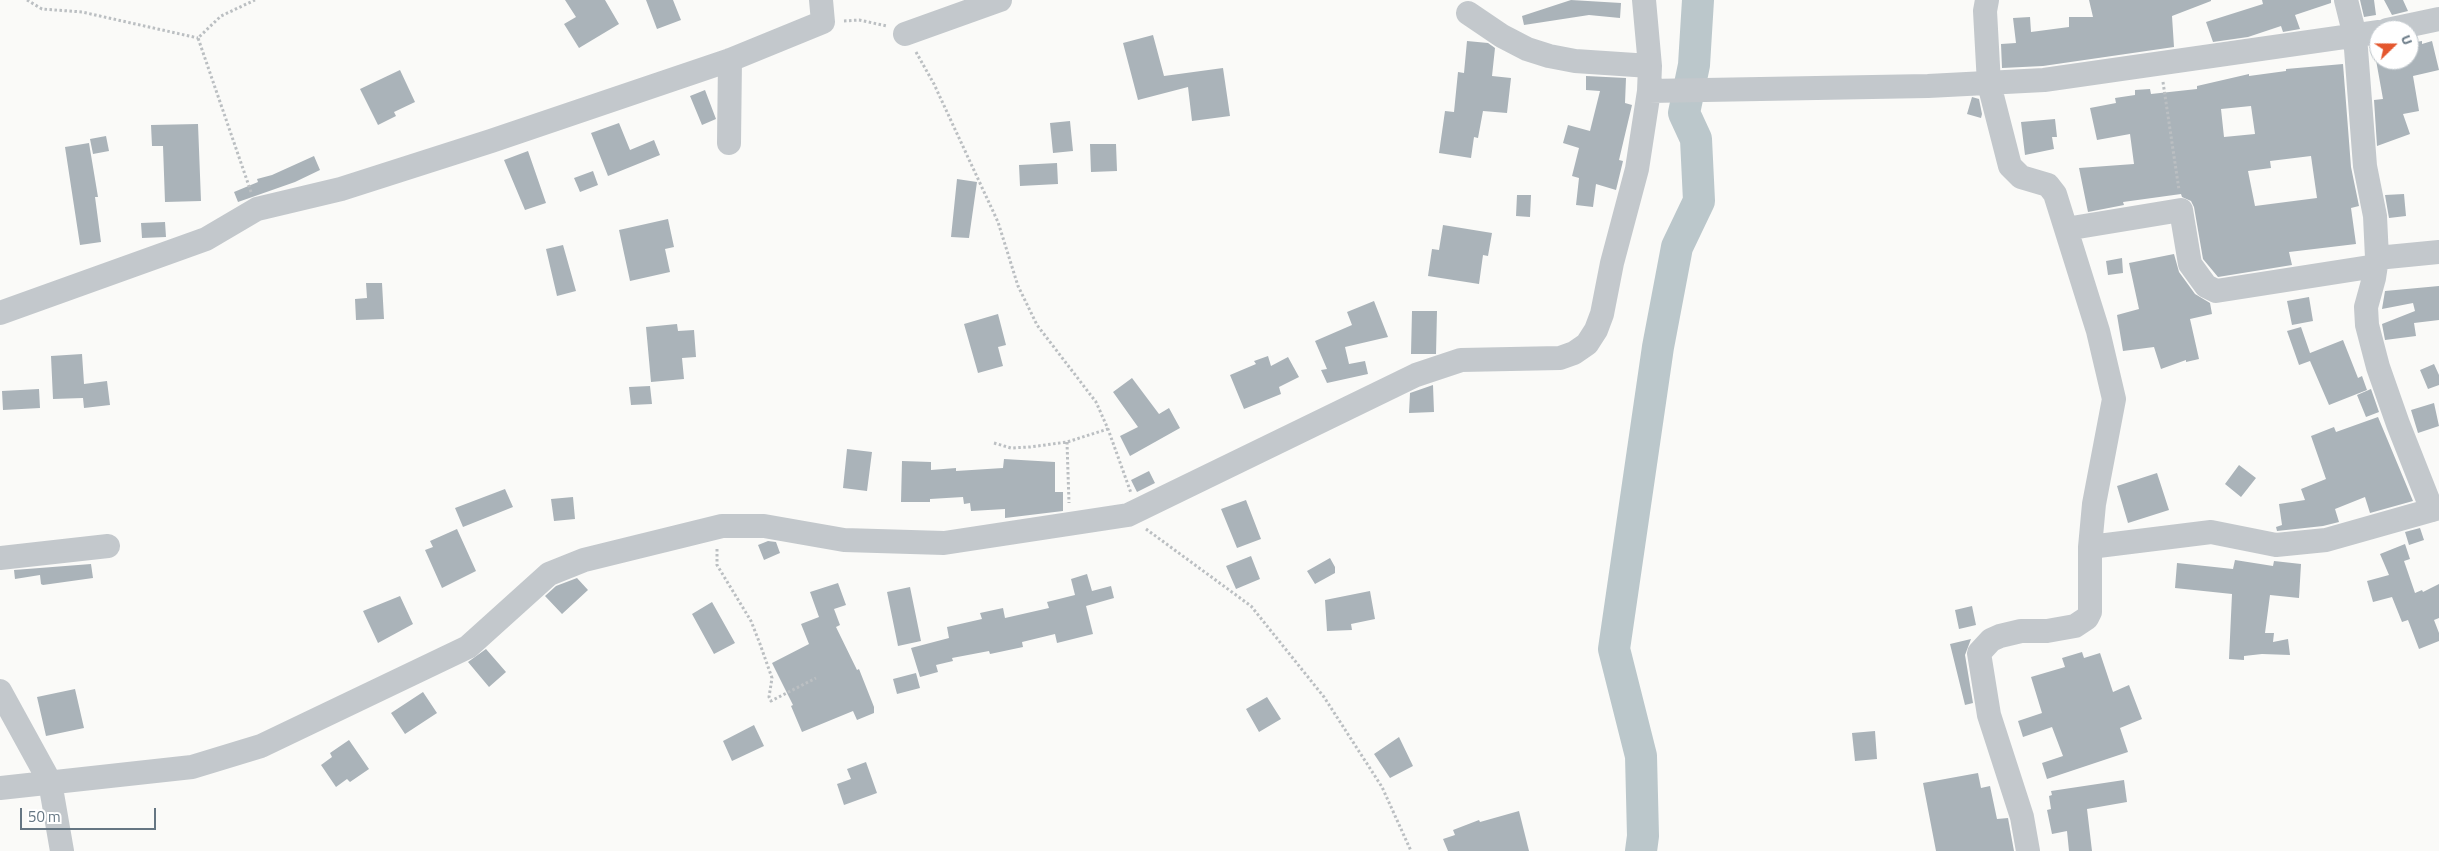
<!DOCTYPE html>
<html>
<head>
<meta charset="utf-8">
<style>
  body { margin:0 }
  #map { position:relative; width:2439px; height:851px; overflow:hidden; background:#fafaf8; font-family:"Titillium Web",sans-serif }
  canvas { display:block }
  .north { position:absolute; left:2369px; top:20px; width:50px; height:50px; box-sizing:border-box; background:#fff; border:1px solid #c1c8cd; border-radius:50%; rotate:68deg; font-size:14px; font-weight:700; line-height:20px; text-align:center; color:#657683 }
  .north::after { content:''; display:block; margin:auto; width:18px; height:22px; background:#e4572e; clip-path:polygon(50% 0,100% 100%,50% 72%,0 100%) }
  .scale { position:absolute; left:20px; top:808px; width:136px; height:22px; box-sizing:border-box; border:2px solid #657683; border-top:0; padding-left:6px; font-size:15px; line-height:18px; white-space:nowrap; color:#657683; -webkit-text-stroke:4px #fff; paint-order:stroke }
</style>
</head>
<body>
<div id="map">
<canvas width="2439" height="851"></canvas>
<div class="north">U</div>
<div class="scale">50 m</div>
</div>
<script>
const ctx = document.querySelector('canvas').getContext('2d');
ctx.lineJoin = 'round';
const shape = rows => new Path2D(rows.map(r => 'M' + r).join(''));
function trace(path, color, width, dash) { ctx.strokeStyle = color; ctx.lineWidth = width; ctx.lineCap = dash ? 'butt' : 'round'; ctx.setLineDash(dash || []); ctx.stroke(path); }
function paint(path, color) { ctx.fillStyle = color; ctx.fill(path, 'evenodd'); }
const river = shape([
  [1641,851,1643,836,1641,756,1614,649,1658,347,1677,247,1699,201,1696,139,1684,113,1694,65,1698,0]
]);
const building = shape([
  [565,0,605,0,619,24,579,48,564,24,576,17],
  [646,0,673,0,681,20,657,29],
  [1571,0,1621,3,1620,18,1589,15,1524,25,1522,16],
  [2089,0,2211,0,2211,1,2172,16,2174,47,2043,66,2002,68,2001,44,2016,43,2013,18,2030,17,2031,32,2069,27,2069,17,2093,17],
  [2262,0,2331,0,2331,3,2295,15,2300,29,2283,32,2281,26,2248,37,2213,42,2206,22,2263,4],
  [2360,0,2374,0,2376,15,2364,17],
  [2384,0,2403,0,2408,11,2392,15],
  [1153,35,1164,76,1223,68,1230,116,1192,121,1188,87,1138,100,1123,43],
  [1467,41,1488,43,1495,48,1492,76,1511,78,1507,113,1483,111,1478,138,1474,137,1471,158,1439,153,1445,111,1454,112,1458,72,1464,73],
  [2422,41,2422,44,2432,41,2439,70,2413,76,2419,111,2403,114,2410,134,2377,146,2374,100,2383,99,2376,60,2409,60,2409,43],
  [2343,64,2351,167,2359,206,2351,208,2356,244,2289,252,2292,265,2218,277,2203,259,2194,207,2191,201,2182,197,2181,194,2123,202,2124,205,2088,212,2079,168,2134,164,2130,134,2097,140,2090,108,2116,103,2115,98,2135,95,2135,90,2150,89,2151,94,2197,89,2197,86,2249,74,2249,76,2286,71,2286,69],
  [2251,106,2255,134,2224,137,2221,109],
  [2311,156,2317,198,2255,206,2248,171,2271,168,2270,161],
  [400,70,415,102,394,112,396,116,378,125,360,89],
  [1586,76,1626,78,1625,103,1632,105,1619,160,1623,161,1616,190,1596,184,1593,207,1576,205,1579,178,1572,176,1579,148,1563,143,1568,125,1590,131,1600,91,1586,90],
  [705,90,716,119,702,125,690,96],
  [1972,97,1979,99,1982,114,1981,118,1967,114],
  [2055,119,2057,137,2052,137,2054,149,2025,155,2021,122],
  [1070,121,1073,151,1053,153,1050,123],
  [619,123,630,150,654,140,660,155,608,176,591,133],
  [198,124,201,201,165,202,163,146,152,146,151,125],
  [106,136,109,151,93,154,90,139],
  [89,143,98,197,95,197,101,242,80,245,65,147],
  [1090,144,1116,144,1117,171,1091,172],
  [528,151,546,203,525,210,504,160],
  [314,156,320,170,295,182,238,202,234,192,258,182,257,179,272,175],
  [1057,163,1058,184,1020,186,1019,165],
  [593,171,598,185,580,192,574,178],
  [957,179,977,182,969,238,951,237],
  [2404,194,2406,216,2389,218,2385,195],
  [1517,195,1531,195,1530,217,1516,216],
  [668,219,674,247,665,249,670,272,630,281,619,230],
  [165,222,166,237,142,238,141,223],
  [1443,225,1492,233,1488,256,1483,255,1479,284,1428,276,1432,249,1439,250],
  [563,245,576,291,557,296,546,249],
  [2174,254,2179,272,2195,294,2210,303,2212,314,2190,319,2199,359,2186,362,2186,360,2161,369,2154,347,2123,351,2117,315,2139,309,2129,263],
  [2122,258,2123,273,2108,275,2106,261],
  [366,283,382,283,384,319,356,320,355,299,367,298],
  [2439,286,2439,320,2414,323,2416,336,2385,340,2382,324,2415,311,2413,303,2382,309,2385,291],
  [2309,297,2313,321,2292,325,2287,301],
  [1374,301,1388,337,1345,347,1349,364,1365,361,1368,374,1327,383,1321,370,1327,369,1315,341,1352,325,1347,312],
  [1412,311,1437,311,1436,354,1411,354],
  [998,314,1006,345,998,347,1003,366,978,373,964,324],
  [677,324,678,331,694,330,696,357,682,358,684,379,651,382,646,327],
  [2301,327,2310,353,2343,340,2358,378,2362,376,2367,390,2329,405,2310,361,2299,365,2287,331],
  [82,354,84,384,107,381,110,405,84,408,83,398,53,399,51,356],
  [1268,356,1271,366,1288,357,1299,377,1279,387,1281,394,1244,409,1230,375,1256,364,1254,361],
  [2434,364,2439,375,2439,385,2428,389,2420,370],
  [1132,378,1159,414,1169,408,1180,428,1130,456,1120,436,1138,427,1113,392],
  [1433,385,1434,412,1409,413,1410,393],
  [650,386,652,404,631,405,629,387],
  [39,389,40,408,3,410,2,391],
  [2371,389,2379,412,2366,417,2357,395],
  [2434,403,2439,426,2418,433,2411,410],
  [2378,417,2413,501,2370,513,2365,497,2335,509,2339,522,2323,526,2277,531,2276,527,2282,525,2279,504,2305,500,2301,489,2326,479,2311,436,2334,427,2336,432],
  [847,449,872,452,867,491,843,488],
  [1004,459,1055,462,1055,492,1063,492,1063,511,1005,518,1005,509,971,511,970,503,964,504,963,497,930,499,930,502,901,502,902,461,931,462,931,470,956,468,956,471,1003,468],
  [2239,465,2256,478,2241,497,2225,484],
  [1149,471,1155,483,1137,492,1131,480],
  [2157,473,2169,510,2128,523,2117,486],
  [505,489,513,507,463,527,455,508],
  [573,497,575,519,554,521,551,499],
  [1246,500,1261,539,1237,548,1221,509],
  [2420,528,2424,540,2409,545,2405,532],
  [457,529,476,571,442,588,425,550,433,547,430,541],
  [768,541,776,542,780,553,764,560,758,545],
  [2405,544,2410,559,2404,561,2415,593,2422,590,2423,592,2439,584,2439,618,2434,620,2439,633,2439,641,2419,649,2408,620,2402,622,2392,597,2373,602,2367,581,2389,575,2380,554],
  [1251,556,1260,579,1236,589,1226,566],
  [1330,558,1335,567,1335,573,1315,584,1307,571],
  [2235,560,2273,566,2274,561,2301,564,2299,598,2270,595,2265,633,2274,633,2273,642,2288,639,2290,655,2262,654,2244,656,2244,660,2229,659,2232,594,2175,588,2177,563,2233,569],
  [91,564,93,578,43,585,41,584,40,575,15,579,14,570],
  [1087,574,1092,591,1111,586,1114,598,1086,606,1093,634,1057,643,1055,634,1022,642,1023,647,990,654,989,651,952,658,953,661,936,665,938,672,920,677,911,648,949,638,947,627,982,619,980,613,1003,608,1005,618,1049,608,1047,602,1075,595,1071,579],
  [577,578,588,590,562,614,545,596,556,586],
  [838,583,846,605,834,609,840,625,836,627,857,670,859,669,874,707,874,713,857,720,853,711,802,732,791,706,793,705,772,663,809,644,801,624,819,617,810,592],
  [910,587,921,641,898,646,887,592],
  [1370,591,1375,619,1351,624,1352,630,1327,631,1325,600],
  [400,596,413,624,378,643,363,611],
  [712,602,735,643,714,654,692,614],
  [1972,606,1976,625,1959,629,1955,610],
  [1971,639,1965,655,1973,703,1965,705,1950,644],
  [486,649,506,672,489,687,468,662],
  [2082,652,2084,658,2100,653,2113,692,2129,685,2142,719,2120,728,2128,752,2047,779,2042,763,2063,756,2052,727,2023,737,2018,721,2042,713,2031,677,2065,667,2062,658],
  [916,673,920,688,897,694,893,679],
  [75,689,84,728,46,736,37,697],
  [423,692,437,713,405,734,391,713],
  [1267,697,1281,719,1259,732,1246,709],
  [754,725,764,746,732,761,723,741],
  [1875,731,1877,759,1855,761,1852,733],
  [1399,737,1413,766,1390,778,1374,754],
  [349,740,369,769,350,782,347,779,336,787,321,765,332,757,330,753],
  [866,762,877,793,844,805,837,784,851,779,847,769],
  [1978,773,1981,788,1990,786,1997,819,2008,818,2014,851,1936,851,1923,783],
  [2124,780,2127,802,2087,809,2092,851,2069,851,2067,831,2052,834,2047,810,2051,809,2049,796,2052,795,2051,791],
  [1519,811,1529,851,1448,851,1443,839,1455,835,1453,830,1479,820,1480,822]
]);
const path = shape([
  [27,0,42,9,82,12,198,38],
  [844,21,859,20,887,26],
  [916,52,934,84,998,222,1018,286,1037,325,1096,402,1108,429,1131,493],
  [2163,82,2179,190],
  [251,192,198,38,221,16,255,0],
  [1067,442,1069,503],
  [994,443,1011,448,1030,447,1067,442,1108,429],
  [1146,529,1251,606,1324,697,1382,787,1411,851],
  [717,549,717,565,751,621,760,644,772,678,769,697,771,701,816,678]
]);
const minor = shape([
  [1987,0,1985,11,1989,84,2010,166,2021,177,2048,185,2055,194,2098,331,2114,399,2094,504,2090,547,2090,612,2087,618,2075,626,2047,631,2021,631,2000,636,1991,640,1979,653,1989,715,2022,817,2028,851],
  [2346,0,2355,36,2365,166,2375,216,2377,258,2374,278,2366,307,2367,325,2378,367,2398,424,2432,510],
  [1468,13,1502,36,1527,49,1549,56,1575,61,1650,66],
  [2387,30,2439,19],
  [905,34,1000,0],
  [1649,91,1928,86,2044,80,2379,32],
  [729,143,730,60],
  [2066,229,2181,210,2190,264,2206,286,2216,291,2376,266],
  [2377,258,2439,252],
  [0,313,206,239,257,209,341,189,491,141,730,60,823,22,821,0],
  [2090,547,2211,532,2276,545,2326,540,2439,508],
  [0,558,108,546],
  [0,691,50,782,62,851],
  [0,788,192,767,261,746,468,647,549,574,584,560,722,526,764,526,844,540,944,543,1128,515,1416,375,1461,360,1560,358,1574,353,1587,344,1596,330,1602,314,1612,263,1637,169,1649,91,1650,66,1644,0]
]);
trace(river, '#bbc7cb', 32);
paint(building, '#aab3b9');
trace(path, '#bbbfc2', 3, [2.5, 2.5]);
trace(minor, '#c3c8cc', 24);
</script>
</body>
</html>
